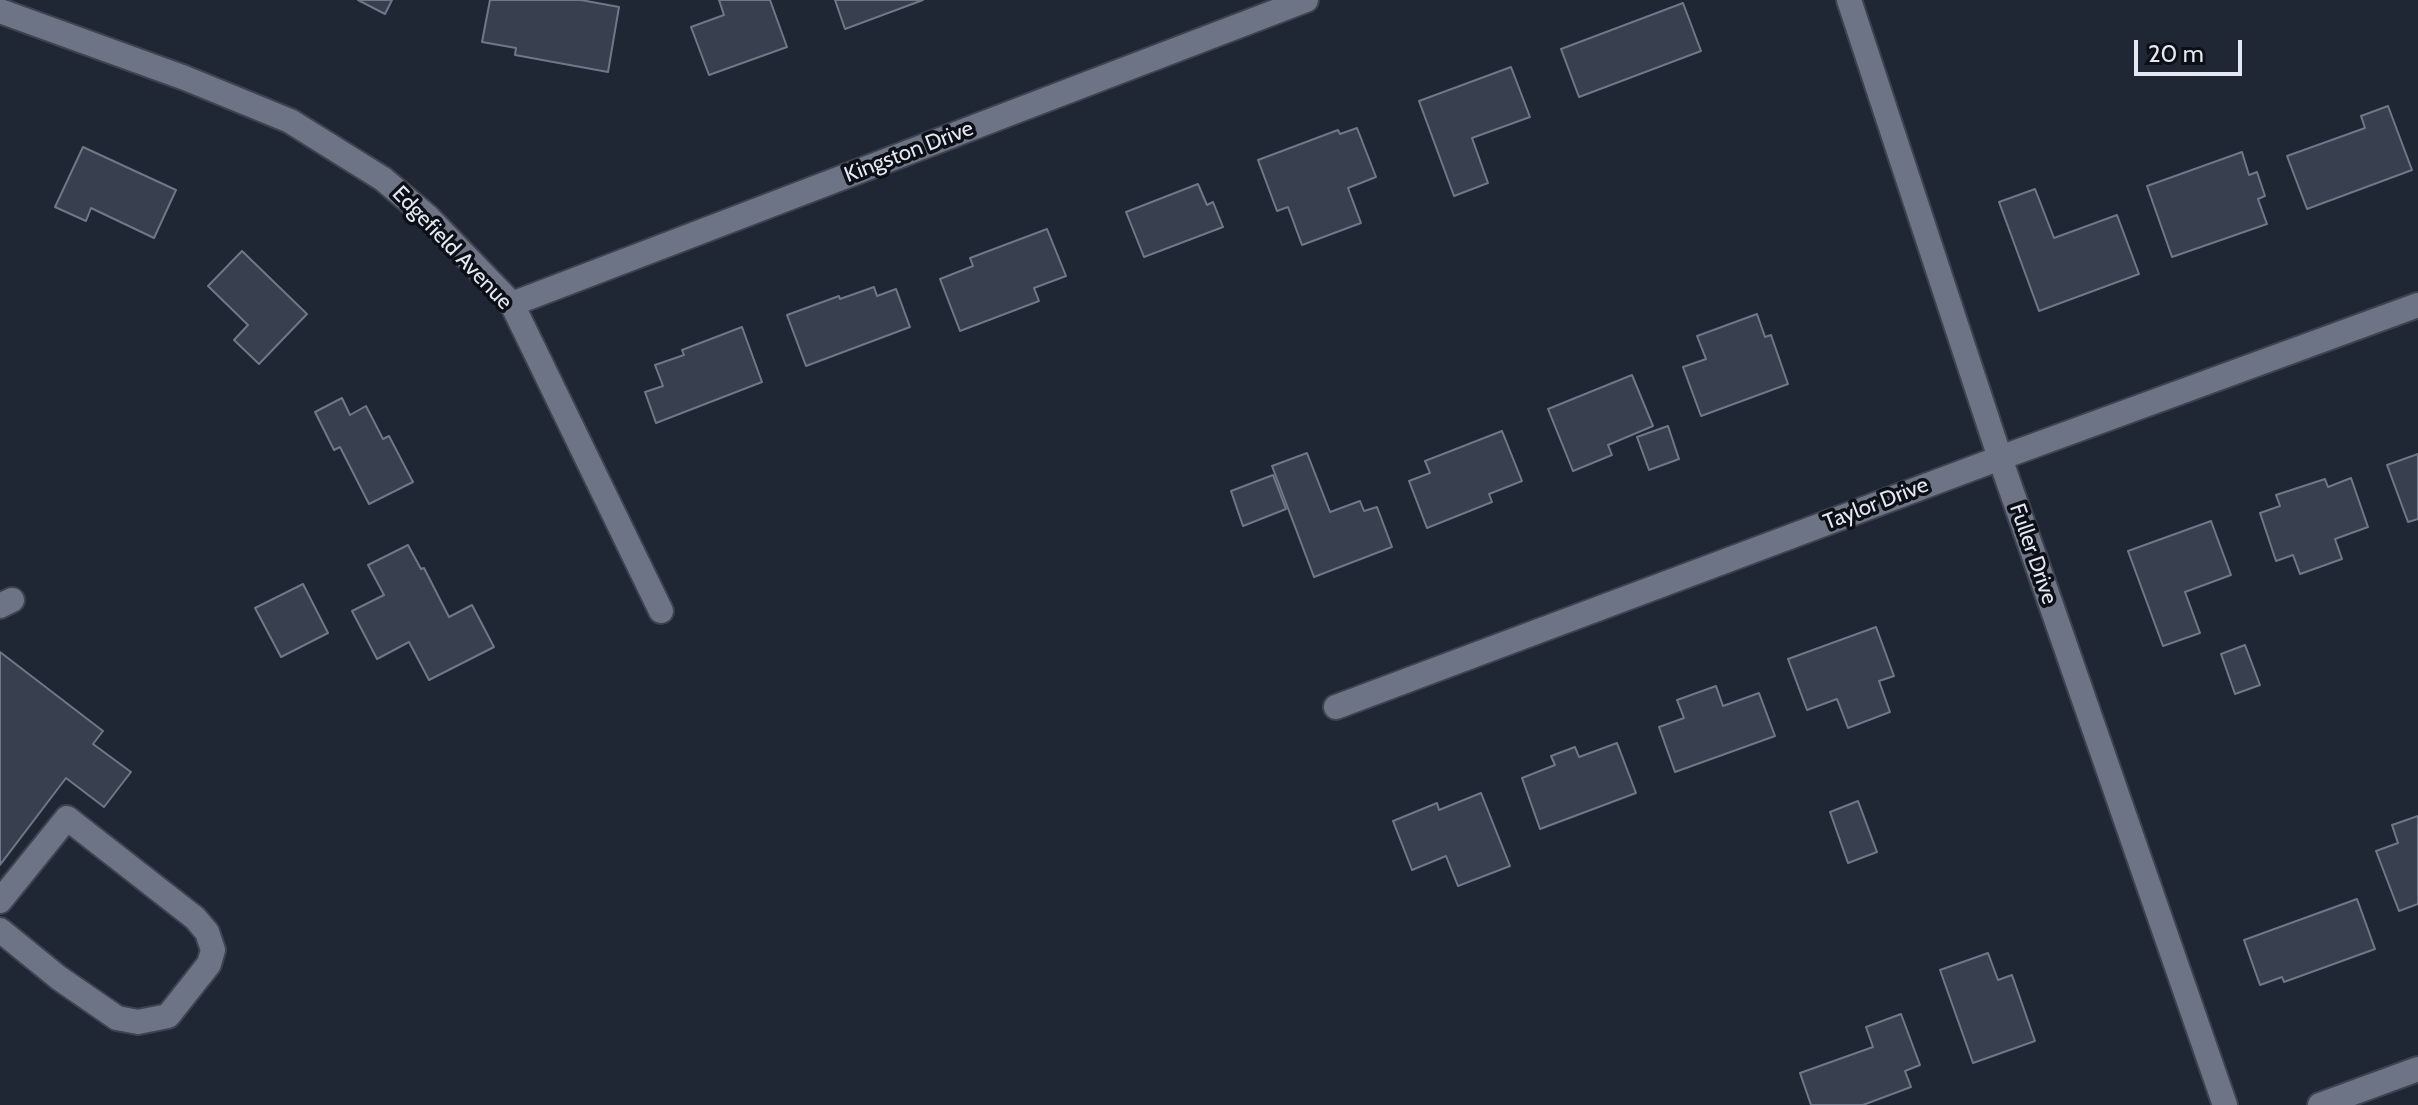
<!DOCTYPE html>
<html>
<head>
<meta charset="utf-8">
<style>
  body { margin:0 }
  #map { position:relative; width:2418px; height:1105px; overflow:hidden; background:#1f2634; font-family:Cabin,sans-serif }
  canvas { display:block }
  .scale { position:absolute; left:2134px; top:40px; width:108px; height:36px; box-sizing:border-box; border:4px solid #e3e8f2; border-top:0; padding-left:10px; font-size:24px; line-height:28px; white-space:nowrap; color:#e3e8f2; -webkit-text-stroke:6px #0c0f15; paint-order:stroke }
</style>
</head>
<body>
<div id="map">
<canvas width="2418" height="1105"></canvas>
<div class="scale">20 m</div>
</div>
<script>
const ctx = document.querySelector('canvas').getContext('2d');
ctx.lineJoin = 'round';
function paint(path, color) { ctx.fillStyle = color; ctx.fill(path, 'evenodd'); }
const shape = rows => new Path2D(rows.map(r => 'M' + r).join(''));
function trace(path, color, width, dash) { ctx.strokeStyle = color; ctx.lineWidth = width; ctx.lineCap = dash ? 'butt' : 'round'; ctx.setLineDash(dash || []); ctx.stroke(path); }
function label(font, color, halo, rows, align = 'center') {
  ctx.font = font + ' Cabin,sans-serif'; ctx.lineWidth = 7; ctx.setLineDash([]); ctx.textBaseline = 'middle'; ctx.strokeStyle = halo; ctx.fillStyle = color; for (const [text, x, y, turn = 0] of rows) {
    ctx.save(); ctx.translate(x, y); ctx.rotate((+turn || 0) * Math.PI / 180); ctx.textAlign = isNaN(turn) ? turn : align; if (halo) ctx.strokeText(text, 0, 0); ctx.fillText(text, 0, 0); ctx.restore();
  }
}
const building = shape([
  [358,0,392,0,385,14,358,0],
  [490,0,581,0,619,7,608,72,515,55,516,48,482,42,490,0],
  [719,0,770,0,787,47,709,75,691,27,724,15,719,0],
  [835,0,923,0,845,29,835,0],
  [1683,3,1701,51,1579,97,1561,49,1683,3],
  [1511,67,1530,117,1472,138,1488,183,1454,196,1419,101,1511,67],
  [2388,106,2412,170,2307,209,2287,156,2365,128,2361,116,2388,106],
  [1357,128,1376,177,1348,188,1361,223,1302,245,1288,207,1277,211,1258,160,1338,130,1340,134,1357,128],
  [83,147,176,190,154,238,91,208,86,221,55,207,83,147],
  [2242,152,2249,175,2257,172,2265,196,2258,199,2267,224,2172,257,2147,186,2242,152],
  [1198,184,1207,205,1213,202,1223,227,1144,257,1126,212,1198,184],
  [2035,189,2054,238,2117,215,2139,274,2039,311,1999,202,2035,189],
  [1047,229,1066,276,1034,288,1039,301,960,331,940,279,973,266,970,258,1047,229],
  [242,251,307,314,259,364,234,340,248,325,208,286,242,251],
  [874,287,877,296,896,289,910,327,806,366,787,315,839,296,840,299,874,287],
  [1757,314,1765,337,1771,335,1788,384,1701,416,1683,367,1706,359,1697,336,1757,314],
  [742,327,762,382,656,423,645,392,663,386,655,365,684,355,682,350,742,327],
  [1632,375,1653,426,1608,445,1612,455,1573,471,1548,409,1632,375],
  [342,398,350,415,366,406,383,439,389,436,413,482,369,504,340,447,334,450,315,412,342,398],
  [1668,426,1679,459,1649,470,1637,437,1668,426],
  [1502,431,1522,481,1489,494,1492,502,1427,528,1409,481,1430,473,1425,461,1502,431],
  [1307,453,1330,512,1360,501,1364,511,1377,507,1392,547,1314,577,1272,466,1307,453],
  [2418,454,2418,519,2408,522,2387,465,2418,454],
  [1273,475,1286,509,1243,526,1231,491,1273,475],
  [2351,478,2368,527,2335,539,2342,559,2300,574,2293,555,2276,561,2260,513,2280,506,2276,495,2325,479,2328,487,2351,478],
  [2211,521,2231,575,2185,592,2200,633,2163,646,2128,551,2211,521],
  [408,545,421,569,424,568,449,617,472,605,494,647,429,680,409,642,377,659,352,611,384,595,368,565,408,545],
  [303,584,328,633,281,657,255,608,303,584],
  [1876,627,1894,676,1879,681,1890,712,1848,728,1837,699,1807,710,1788,659,1876,627],
  [2245,645,2260,685,2235,694,2221,654,2245,645],
  [0,652,103,731,93,744,131,772,104,807,66,778,0,865,0,652],
  [1716,686,1723,706,1759,693,1775,736,1675,772,1659,727,1684,718,1677,700,1716,686],
  [1617,743,1636,793,1540,829,1522,778,1555,765,1551,756,1575,747,1579,757,1617,743],
  [1481,793,1510,866,1458,886,1446,856,1412,870,1393,821,1437,803,1439,810,1481,793],
  [1858,801,1877,852,1848,863,1830,812,1858,801],
  [2418,816,2418,904,2399,911,2376,851,2398,843,2392,825,2418,816],
  [2357,899,2375,949,2284,982,2282,977,2260,985,2244,940,2357,899],
  [1988,953,1998,980,2012,975,2035,1041,1973,1063,1940,970,1988,953],
  [1901,1014,1920,1065,1905,1071,1911,1087,1863,1105,1811,1105,1800,1073,1873,1047,1866,1027,1901,1014]
]);
const minor = shape([
  [1849,0,2000,458,2225,1105],
  [0,11,185,78,290,121,383,179,428,217,512,304,661,611],
  [512,304,1306,0],
  [0,606,12,600],
  [1336,707,2000,458,2418,305],
  [0,901,67,818,195,918,207,932,213,950,209,964,168,1016,138,1022,117,1018,59,978,0,930],
  [2320,1105,2418,1069]
]);
const streetNames = [
  ["Kingston Drive",909,152,-21],
  ["Edgefield Avenue",452,248,46],
  ["Taylor Drive",1876,504,-21],
  ["Fuller Drive",2033,554,71]
];
paint(building, '#383f4e');
trace(building, '#6f7888', 2);
trace(minor, '#3d434f', 28);
trace(minor, '#6c7485', 24);
label('22px', '#e3e8f2', '#0c0f15', streetNames);
</script>
</body>
</html>
